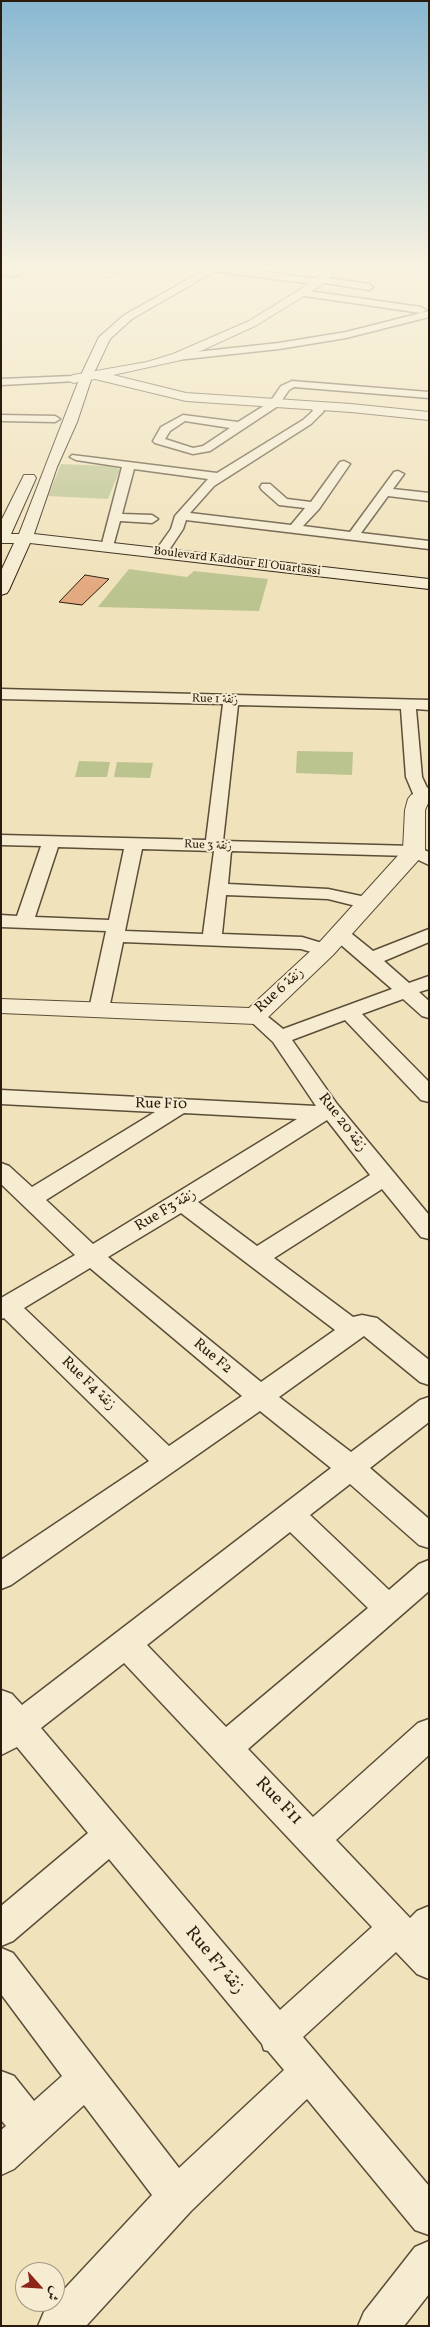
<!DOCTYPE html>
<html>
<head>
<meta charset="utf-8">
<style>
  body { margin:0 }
  #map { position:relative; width:430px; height:2327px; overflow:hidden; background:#f0e2ba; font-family:Vollkorn,Amiri,serif }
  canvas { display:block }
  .frame { position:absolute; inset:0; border:2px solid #2a1b0c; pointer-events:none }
  .north { position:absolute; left:15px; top:2262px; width:50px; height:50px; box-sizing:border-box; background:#f5ecd2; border:1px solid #a49883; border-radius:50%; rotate:116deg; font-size:14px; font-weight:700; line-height:20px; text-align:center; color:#2a1b0c }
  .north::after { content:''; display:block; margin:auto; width:18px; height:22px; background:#8f2418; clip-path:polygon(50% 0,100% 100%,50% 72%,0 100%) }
</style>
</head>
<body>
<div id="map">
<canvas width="430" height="2327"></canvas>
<div class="frame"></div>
<div class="north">ش</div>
</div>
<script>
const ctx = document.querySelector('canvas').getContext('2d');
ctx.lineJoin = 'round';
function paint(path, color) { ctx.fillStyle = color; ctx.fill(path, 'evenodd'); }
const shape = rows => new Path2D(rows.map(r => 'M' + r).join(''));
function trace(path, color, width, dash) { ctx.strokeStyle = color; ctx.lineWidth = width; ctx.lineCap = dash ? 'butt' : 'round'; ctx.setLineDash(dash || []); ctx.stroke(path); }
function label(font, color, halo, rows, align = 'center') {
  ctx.font = font + ' Vollkorn,Amiri,serif'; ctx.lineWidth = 4; ctx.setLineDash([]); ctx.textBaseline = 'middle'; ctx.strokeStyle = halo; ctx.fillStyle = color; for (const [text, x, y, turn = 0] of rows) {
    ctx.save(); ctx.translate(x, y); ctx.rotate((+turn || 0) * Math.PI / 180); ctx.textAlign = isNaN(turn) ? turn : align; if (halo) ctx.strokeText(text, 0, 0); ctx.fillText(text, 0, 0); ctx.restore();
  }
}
const green = shape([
  [61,464,107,466,120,469,108,499,48,496],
  [129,569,187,577,194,571,268,579,259,611,98,607],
  [297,751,353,752,352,775,296,773],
  [79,761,110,762,107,777,75,777],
  [117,762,153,763,150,778,114,777]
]);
const building = shape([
  [85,575,109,579,82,605,59,602,85,575]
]);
const minor = shape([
  [28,265,40,265,14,277,1,275,1,269,13,271,28,265],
  [81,265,115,267,132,265,116,273,81,265],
  [186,265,211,265,320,279,324,282,320,285,190,268,186,265],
  [388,265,416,265,412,268,392,268,388,265],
  [328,278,369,284,373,287,369,290,325,283,324,281,328,278],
  [301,290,421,307,426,310,421,313,298,295,298,291,301,290],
  [429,311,429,317,346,338,279,349,177,360,172,357,177,354,279,343,346,332,429,311],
  [73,376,77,377,77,381,1,385,1,379,73,376],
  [292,381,429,392,429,398,294,387,289,390,278,406,210,451,193,454,155,443,153,441,161,427,183,415,238,422,270,402,281,386,292,381],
  [185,421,230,428,203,446,193,448,165,439,170,431,185,421],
  [315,403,319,404,324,411,311,424,214,486,190,513,291,525,305,508,279,505,262,490,260,487,262,484,270,484,287,499,311,502,340,462,344,461,350,464,319,509,303,526,350,532,394,472,398,471,404,474,393,489,429,493,429,501,388,496,361,533,429,541,429,549,186,520,183,529,165,556,155,556,154,553,171,529,175,516,208,479,134,469,122,514,152,515,158,519,152,523,120,521,112,550,102,550,101,547,122,467,76,460,70,457,72,455,217,473,303,420,313,411,310,406,315,403],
  [1,415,55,416,60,419,55,422,1,421,1,415],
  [1,689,429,700,429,710,416,709,422,777,429,792,428,800,422,801,416,800,414,796,406,777,401,709,238,705,223,841,414,846,429,852,429,865,410,856,231,851,228,884,328,889,375,899,377,903,375,907,368,909,328,899,226,895,222,934,302,937,332,946,335,950,332,954,325,956,301,949,123,942,109,1009,106,1013,99,1015,92,1013,89,1009,106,931,1,927,1,915,17,916,41,846,1,845,1,835,206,840,223,704,1,699,1,689],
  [58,847,124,849,109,920,35,917,58,847],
  [142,849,214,851,203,934,125,931,142,849],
  [340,928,347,930,373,951,429,929,429,942,384,961,409,983,429,976,429,989,419,992,429,1001,429,1018,422,1016,403,999,362,1014,429,1082,429,1102,421,1100,345,1020,292,1040,337,1104,429,1215,429,1239,421,1237,382,1189,274,1258,353,1317,362,1315,377,1318,429,1360,429,1385,420,1382,364,1336,279,1397,351,1452,420,1400,429,1397,429,1422,370,1468,429,1519,429,1548,419,1545,350,1484,310,1515,389,1590,419,1564,429,1560,429,1591,248,1749,313,1817,418,1723,429,1719,429,1755,336,1840,410,1918,417,1911,429,1906,429,1979,417,1974,396,1952,303,2037,429,2186,429,2235,415,2230,307,2099,191,2211,86,2326,38,2326,44,2312,55,2302,55,2299,152,2195,84,2105,14,2169,1,2175,1,2130,6,2126,1,2120,1,2071,14,2076,34,2101,62,2076,1,1994,1,1948,13,1953,179,2168,284,2070,268,2051,264,2050,262,2044,109,1859,13,1941,1,1946,1,1906,88,1833,17,1747,1,1755,1,1690,12,1694,22,1705,331,1468,260,1411,11,1585,1,1589,1,1560,149,1461,4,1318,1,1319,1,1298,75,1255,1,1184,1,1163,9,1166,32,1187,155,1112,1,1104,1,1090,316,1106,273,1042,245,1016,248,1012,255,1010,262,1012,283,1029,392,989,333,938,331,934,333,930,340,928],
  [184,1113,297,1119,93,1244,46,1200,184,1113],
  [327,1120,370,1175,257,1246,198,1202,327,1120],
  [181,1213,248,1264,335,1330,261,1382,108,1257,181,1213],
  [90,1268,242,1396,169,1446,24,1308,90,1268],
  [290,1532,368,1608,226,1727,147,1645,290,1532],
  [124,1663,372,1927,280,2010,41,1728,124,1663],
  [429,2241,429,2294,404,2326,358,2326,364,2312,415,2247,429,2241]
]);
const tertiary = shape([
  [332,265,344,265,320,286,257,325,181,360,113,375,186,393,351,404,429,412,429,420,351,412,186,401,95,379,73,383,67,379,73,375,147,362,173,354,249,321,312,282,332,265],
  [429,787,429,801,425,810,425,851,422,856,333,955,264,1021,255,1024,1,1013,1,999,249,1008,317,945,403,850,405,810,408,799,411,795,429,787]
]);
const secondary = shape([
  [213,265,226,265,132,319,110,339,92,377,77,422,57,467,34,534,429,579,429,589,30,543,9,590,7,593,1,595,1,571,14,543,1,543,1,521,24,475,34,475,36,478,11,534,19,534,80,377,99,337,124,315,213,265]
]);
const farStreetnames = [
  ["Boulevard Kaddour El Ouartassi",237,562,7],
  ["Rue 1 زنقة",215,700,2],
  ["Rue 3 زنقة",208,846,2]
];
const streetNames = [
  ["Rue 6 زنقة",280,991,-42],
  ["Rue F10",161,1105,1],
  ["Rue 20 زنقة",342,1123,52],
  ["Rue F3 زنقة",166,1211,-31],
  ["Rue F2",212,1357,40],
  ["Rue F4 زنقة",88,1384,44]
];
const nearStreetnames = [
  ["Rue F11",278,1802,46],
  ["Rue F7 زنقة",214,1961,50]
];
paint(green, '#bbc38f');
paint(building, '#e3a980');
trace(building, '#2a1b0c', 1);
trace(minor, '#5c4d38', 3);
trace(tertiary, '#5c4d38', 2);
trace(secondary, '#2a1b0c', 2);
paint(minor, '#f5ecd2');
paint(tertiary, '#f5ecd2');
paint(secondary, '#f5ecd2');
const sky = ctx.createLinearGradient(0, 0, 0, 591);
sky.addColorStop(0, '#89b8d2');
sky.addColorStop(0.45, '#f8f2e0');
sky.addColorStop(1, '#f8f2e000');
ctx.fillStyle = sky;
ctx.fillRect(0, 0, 430, 591);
label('12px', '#2a1b0c', '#f5ecd2', farStreetnames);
label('15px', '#2a1b0c', '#f5ecd2', streetNames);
label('18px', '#2a1b0c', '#f5ecd2', nearStreetnames);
</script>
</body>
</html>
